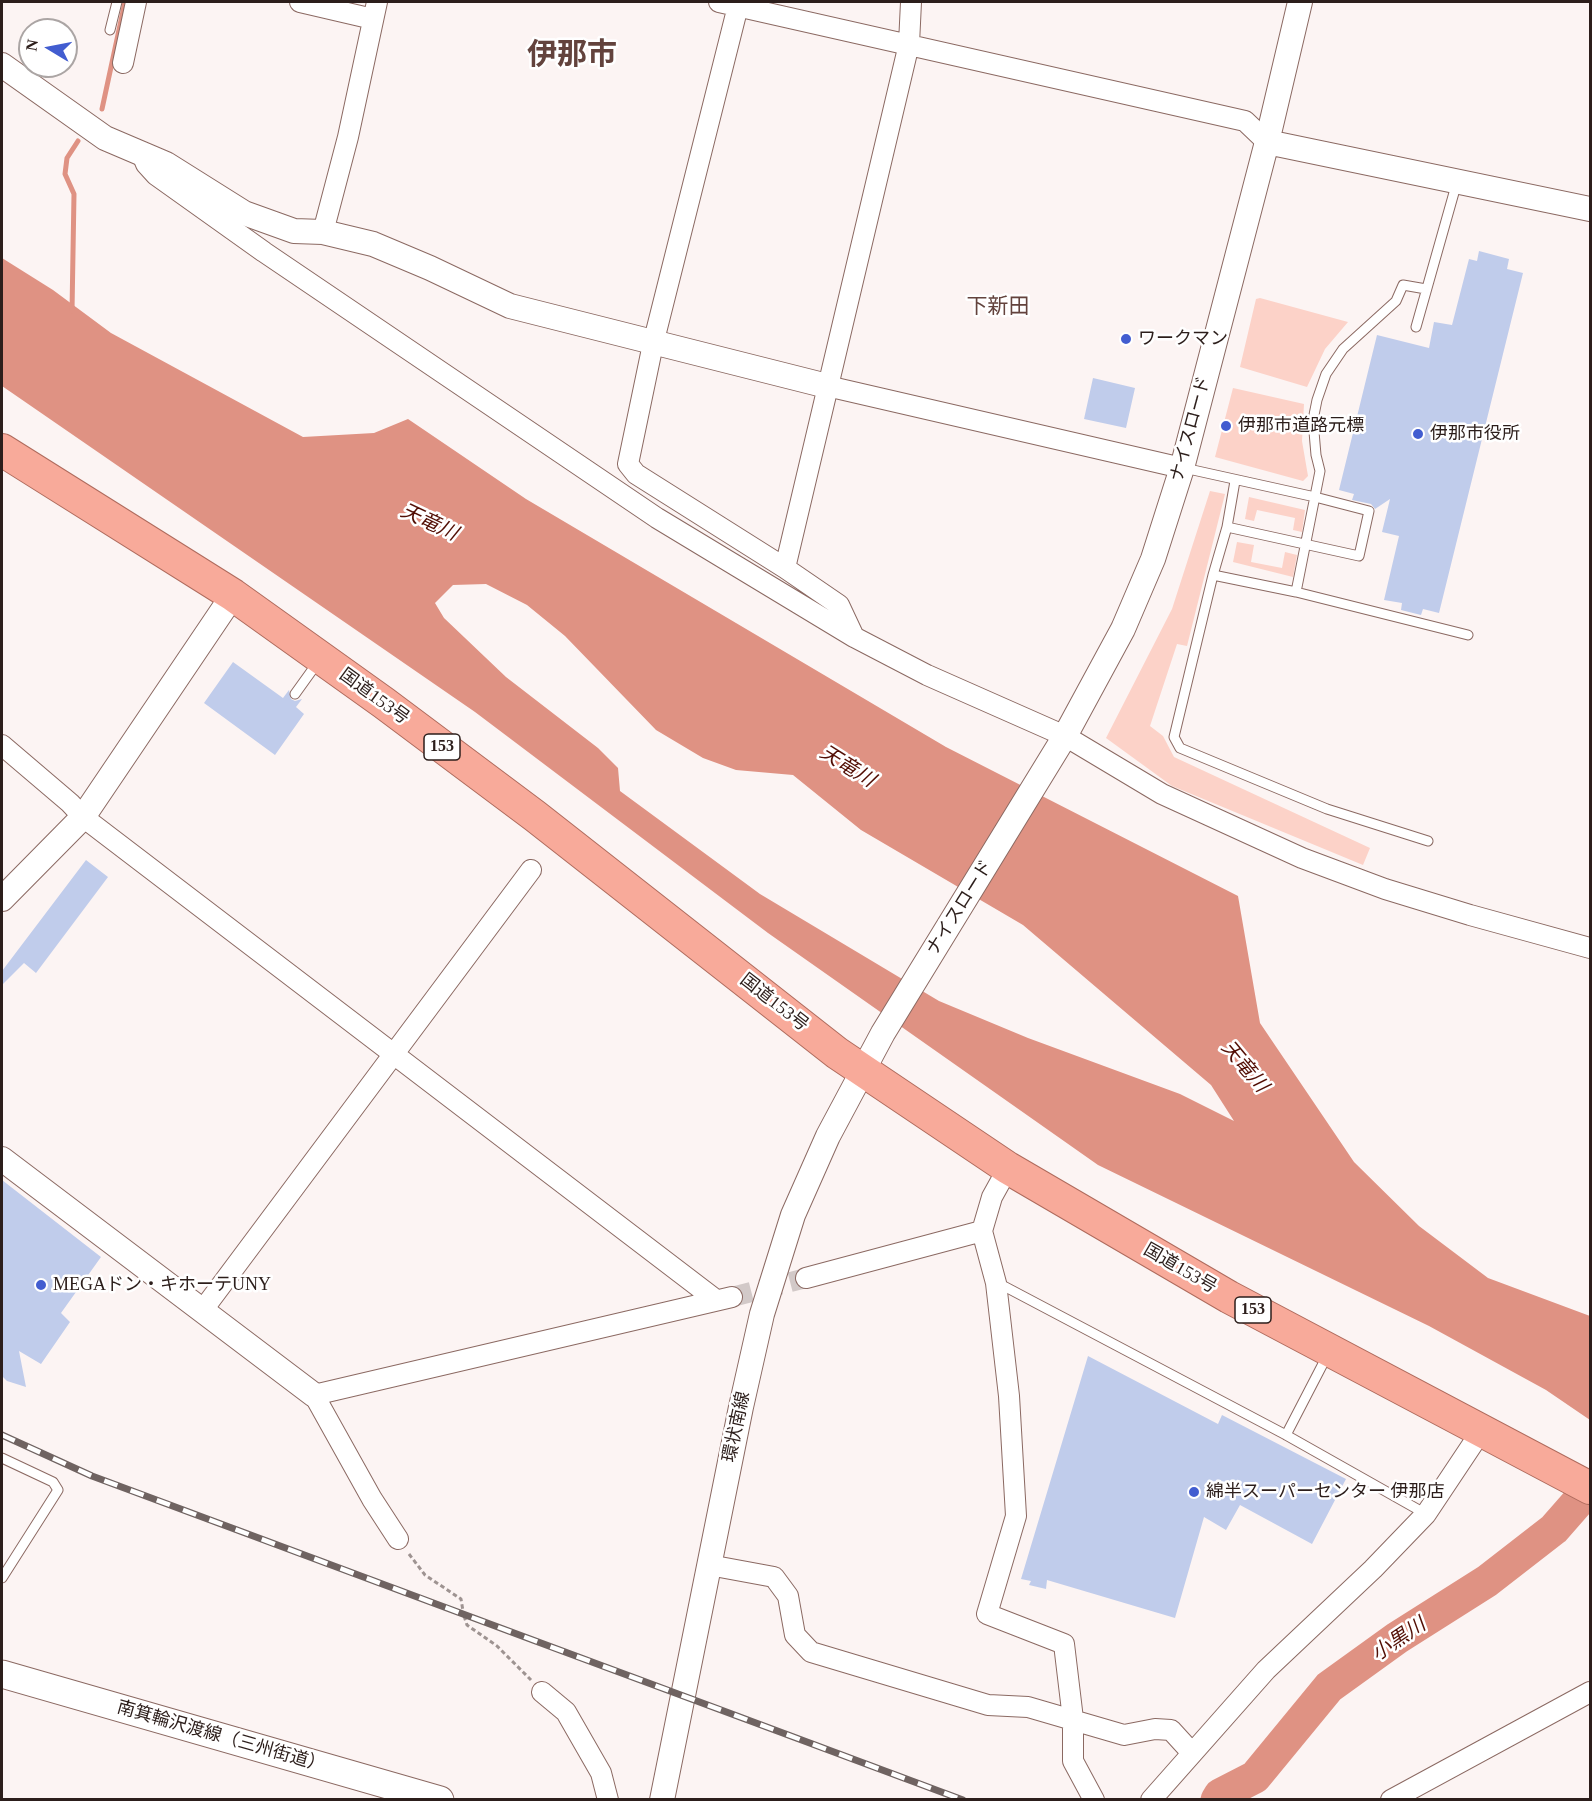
<!DOCTYPE html>
<html>
<head>
<meta charset="utf-8">
<style>
  body { margin:0 }
  #map { position:relative; width:1592px; height:1801px; overflow:hidden; background:#fcf4f3; font-family:"Times New Roman",serif }
  canvas { display:block }
  .frame { position:absolute; inset:0; border:3px solid #2c1e1b; pointer-events:none }
  .north { position:absolute; left:18px; top:18px; width:60px; height:60px; box-sizing:border-box; background:#fff; border:2px solid #aba5a4; border-radius:50%; rotate:280deg; font-size:16px; font-weight:700; line-height:24px; text-align:center; color:#2c1e1b }
  .north::after { content:''; display:block; margin:auto; width:21px; height:27px; background:#425dd0; clip-path:polygon(50% 0,100% 100%,50% 72%,0 100%) }
</style>
</head>
<body>
<div id="map">
<canvas width="1592" height="1801"></canvas>
<div class="frame"></div>
<div class="north">N</div>
</div>
<script>
const ctx = document.querySelector('canvas').getContext('2d');
ctx.lineJoin = 'round';
function paint(path, color) { ctx.fillStyle = color; ctx.fill(path, 'evenodd'); }
const shape = rows => new Path2D(rows.map(r => 'M' + r).join(''));
function trace(path, color, width, dash) { ctx.strokeStyle = color; ctx.lineWidth = width; ctx.lineCap = dash ? 'butt' : 'round'; ctx.setLineDash(dash || []); ctx.stroke(path); }
function label(font, color, halo, rows, align = 'center') {
  ctx.font = font + ' "Times New Roman","Noto Sans JP",serif'; ctx.lineWidth = 5; ctx.setLineDash([]); ctx.textBaseline = 'middle'; ctx.strokeStyle = halo; ctx.fillStyle = color; for (const [text, x, y, turn = 0] of rows) {
    ctx.save(); ctx.translate(x, y); ctx.rotate((+turn || 0) * Math.PI / 180); ctx.textAlign = isNaN(turn) ? turn : align; if (halo) ctx.strokeText(text, 0, 0); ctx.fillText(text, 0, 0); ctx.restore();
  }
}
const green = shape([
  [1260,298,1348,322,1325,349,1307,387,1240,367,1256,299],
  [1233,388,1304,404,1302,441,1308,476,1303,481,1215,457],
  [1210,491,1225,494,1187,646,1177,644,1150,726,1163,736,1174,757,1370,848,1363,865,1172,786,1106,738,1172,609],
  [1249,497,1305,510,1302,532,1293,530,1295,518,1257,510,1254,521,1245,519],
  [1237,542,1254,545,1251,562,1282,568,1285,552,1297,555,1293,577,1233,562]
]);
const water = shape([
  [2,258,53,290,111,333,303,437,374,433,408,419,526,499,946,747,1238,896,1260,1023,1354,1162,1419,1226,1488,1278,1590,1316,1590,1420,1546,1390,1429,1326,1098,1165,768,933,475,712,2,386],
  [486,584,527,605,565,636,656,730,703,758,736,770,793,775,861,830,1023,925,1211,1085,1234,1121,1180,1094,1028,1038,939,1001,760,894,620,791,618,768,598,748,506,677,444,618,435,603,453,585]
]);
const stream = shape([
  [102,109,125,2],
  [72,311,74,194,65,174,67,158,78,141]
]);
const river = shape([
  [1217,1800,1220,1795,1255,1777,1329,1687,1397,1638,1487,1581,1554,1529,1590,1488]
]);
const building = shape([
  [1479,251,1509,259,1507,269,1523,273,1439,613,1423,609,1421,615,1401,610,1402,603,1384,600,1399,536,1382,532,1390,499,1375,509,1371,504,1352,500,1354,494,1339,490,1377,335,1429,348,1434,322,1452,325,1469,259,1477,261],
  [1093,378,1135,388,1126,428,1084,419],
  [233,662,283,698,289,690,291,699,295,701,302,699,296,707,304,714,275,755,204,703],
  [86,860,108,877,36,973,24,963,2,985,2,971],
  [2,1180,101,1257,61,1313,70,1322,41,1364,19,1351,26,1387,7,1381,2,1376],
  [1088,1356,1218,1424,1222,1415,1346,1479,1312,1544,1240,1505,1226,1530,1204,1517,1175,1618,1047,1580,1046,1589,1029,1585,1031,1581,1021,1579]
]);
const minorTunnel = shape([
  [732,1297,806,1278]
]);
const path = shape([
  [409,1554,425,1575,461,1599,463,1611],
  [464,1616,467,1625,497,1646,531,1680]
]);
const service = shape([
  [110,30,117,2],
  [1416,327,1457,182],
  [1184,468,1315,497,1369,511,1359,556,1227,527],
  [1235,481,1227,527,1213,575,1174,737,1180,748,1327,809,1428,841],
  [1213,575,1296,592,1468,635],
  [1296,592,1320,471,1316,455,1313,420,1317,400,1326,374,1343,349,1396,301,1403,285,1426,289],
  [295,694,318,662],
  [998,1283,1286,1435,1426,1514],
  [1286,1435,1328,1354],
  [2,1458,53,1482,58,1490,2,1578]
]);
const minor = shape([
  [300,2,373,19],
  [719,2,1245,121,1267,142],
  [739,2,653,344,628,464,636,474,785,568],
  [123,63,136,2],
  [141,152,146,164,156,175,264,252,657,518,854,637,927,675,1065,736,1162,794,1302,858,1385,889,1470,915,1590,948],
  [323,232,348,137,377,2],
  [827,386,1182,468],
  [854,637,839,605,785,568,909,44,911,2],
  [2,745,70,803,83,817,716,1300],
  [982,1231,996,1283,1009,1396,1016,1516,987,1614,1064,1644,1073,1719,1073,1761,1094,1800],
  [806,1278,982,1231,992,1197,1008,1168],
  [202,1311,531,870],
  [398,1539,372,1499,314,1395,732,1297],
  [709,1565,774,1577,788,1596,795,1635,811,1652,988,1705,1028,1707,1124,1735,1155,1729,1171,1730,1192,1753],
  [542,1692,566,1712,601,1773,608,1800],
  [1151,1800,1266,1670,1373,1569,1426,1514,1482,1430],
  [1391,1800,1590,1692]
]);
const tertiary = shape([
  [2,65,105,138,166,164,244,213,294,231,323,232,373,244,430,268,510,306,827,386],
  [1267,142,1590,209],
  [2,899,83,817,233,595],
  [2,1159,314,1395],
  [662,1800,741,1407,762,1314,793,1215,828,1136,883,1033,1065,736,1123,629,1153,559,1182,468,1267,142,1300,2]
]);
const secondary = shape([
  [2,1674,440,1800]
]);
const trunk = shape([
  [2,450,233,595,384,703,535,816,837,1053,1008,1168,1229,1297,1590,1488]
]);
const rail = shape([
  [2,1435,92,1476,963,1800]
]);
const markers = [
  [1126,339,6,"#425dd0"],
  [1226,426,6,"#425dd0"],
  [1418,434,6,"#425dd0"],
  [41,1285,6,"#425dd0"],
  [1194,1492,6,"#425dd0"]
];
const shields = [
  [442,747,36],
  [1253,1310,36]
];
const shieldNames = [
  ["153",442,747],
  ["153",1253,1310]
];
const poiNames = [
  ["ワークマン",1138,339],
  ["伊那市道路元標",1238,426],
  ["伊那市役所",1430,434],
  ["MEGAドン・キホーテUNY",53,1285],
  ["綿半スーパーセンター 伊那店",1206,1492]
];
const streetNames = [
  ["ナイスロード",1191,429,-75],
  ["国道153号",374,697,36],
  ["ナイスロード",960,908,-58],
  ["国道153号",774,1003,38],
  ["国道153号",1180,1269,30],
  ["環状南線",737,1427,-78],
  ["南箕輪沢渡線（三州街道）",221,1737,16]
];
const waterNames = [
  ["天竜川",429,523,25],
  ["天竜川",847,767,32],
  ["天竜川",1244,1067,50],
  ["小黒川",1399,1640,-34]
];
const quarterNames = [
  ["下新田",998,307]
];
const townNames = [
  ["伊那市",572,56]
];
paint(green, '#fcd2c8');
paint(water, '#df9283');
trace(stream, '#df9283', 5);
trace(river, '#df9283', 33);
paint(building, '#c0cceb');
trace(minorTunnel, '#d2c9c8', 20, [20, 10]);
trace(service, '#8b6962', 11);
trace(minor, '#8b6962', 22);
trace(tertiary, '#8b6962', 26);
trace(secondary, '#8b6962', 29);
trace(trunk, '#af6b5d', 34);
trace(path, '#9e9391', 3, [4.5, 3]);
trace(service, '#fff', 9);
trace(minor, '#fff', 20);
trace(tertiary, '#fff', 24);
trace(secondary, '#fff', 27);
trace(trunk, '#f8aa9a', 32);
trace(rail, '#6f6361', 7);
trace(rail, '#fff', 4.5, [14]);
for (const [x, y, r, color] of markers) { const dot = new Path2D(); dot.arc(x, y, r, 0, 2 * Math.PI); ctx.fillStyle = color; ctx.fill(dot); trace(dot, '#fff', 2); }
for (const [x, y, w] of shields) { const box = new Path2D(); box.roundRect(x - w / 2, y - 13, w, 26, 4.5); ctx.fillStyle = '#fff'; ctx.fill(box); trace(box, '#2c1e1b', 1.5); }
label('bold 16px', '#2c1e1b', null, shieldNames);
label('18px', '#2c1e1b', '#fff', poiNames, 'left');
label('18px', '#2c1e1b', '#fff', streetNames);
label('italic 20px', '#520e04', '#fff', waterNames);
label('21px', '#63433d', '#fff', quarterNames);
label('bold 30px', '#63433d', '#fff', townNames);
</script>
</body>
</html>
